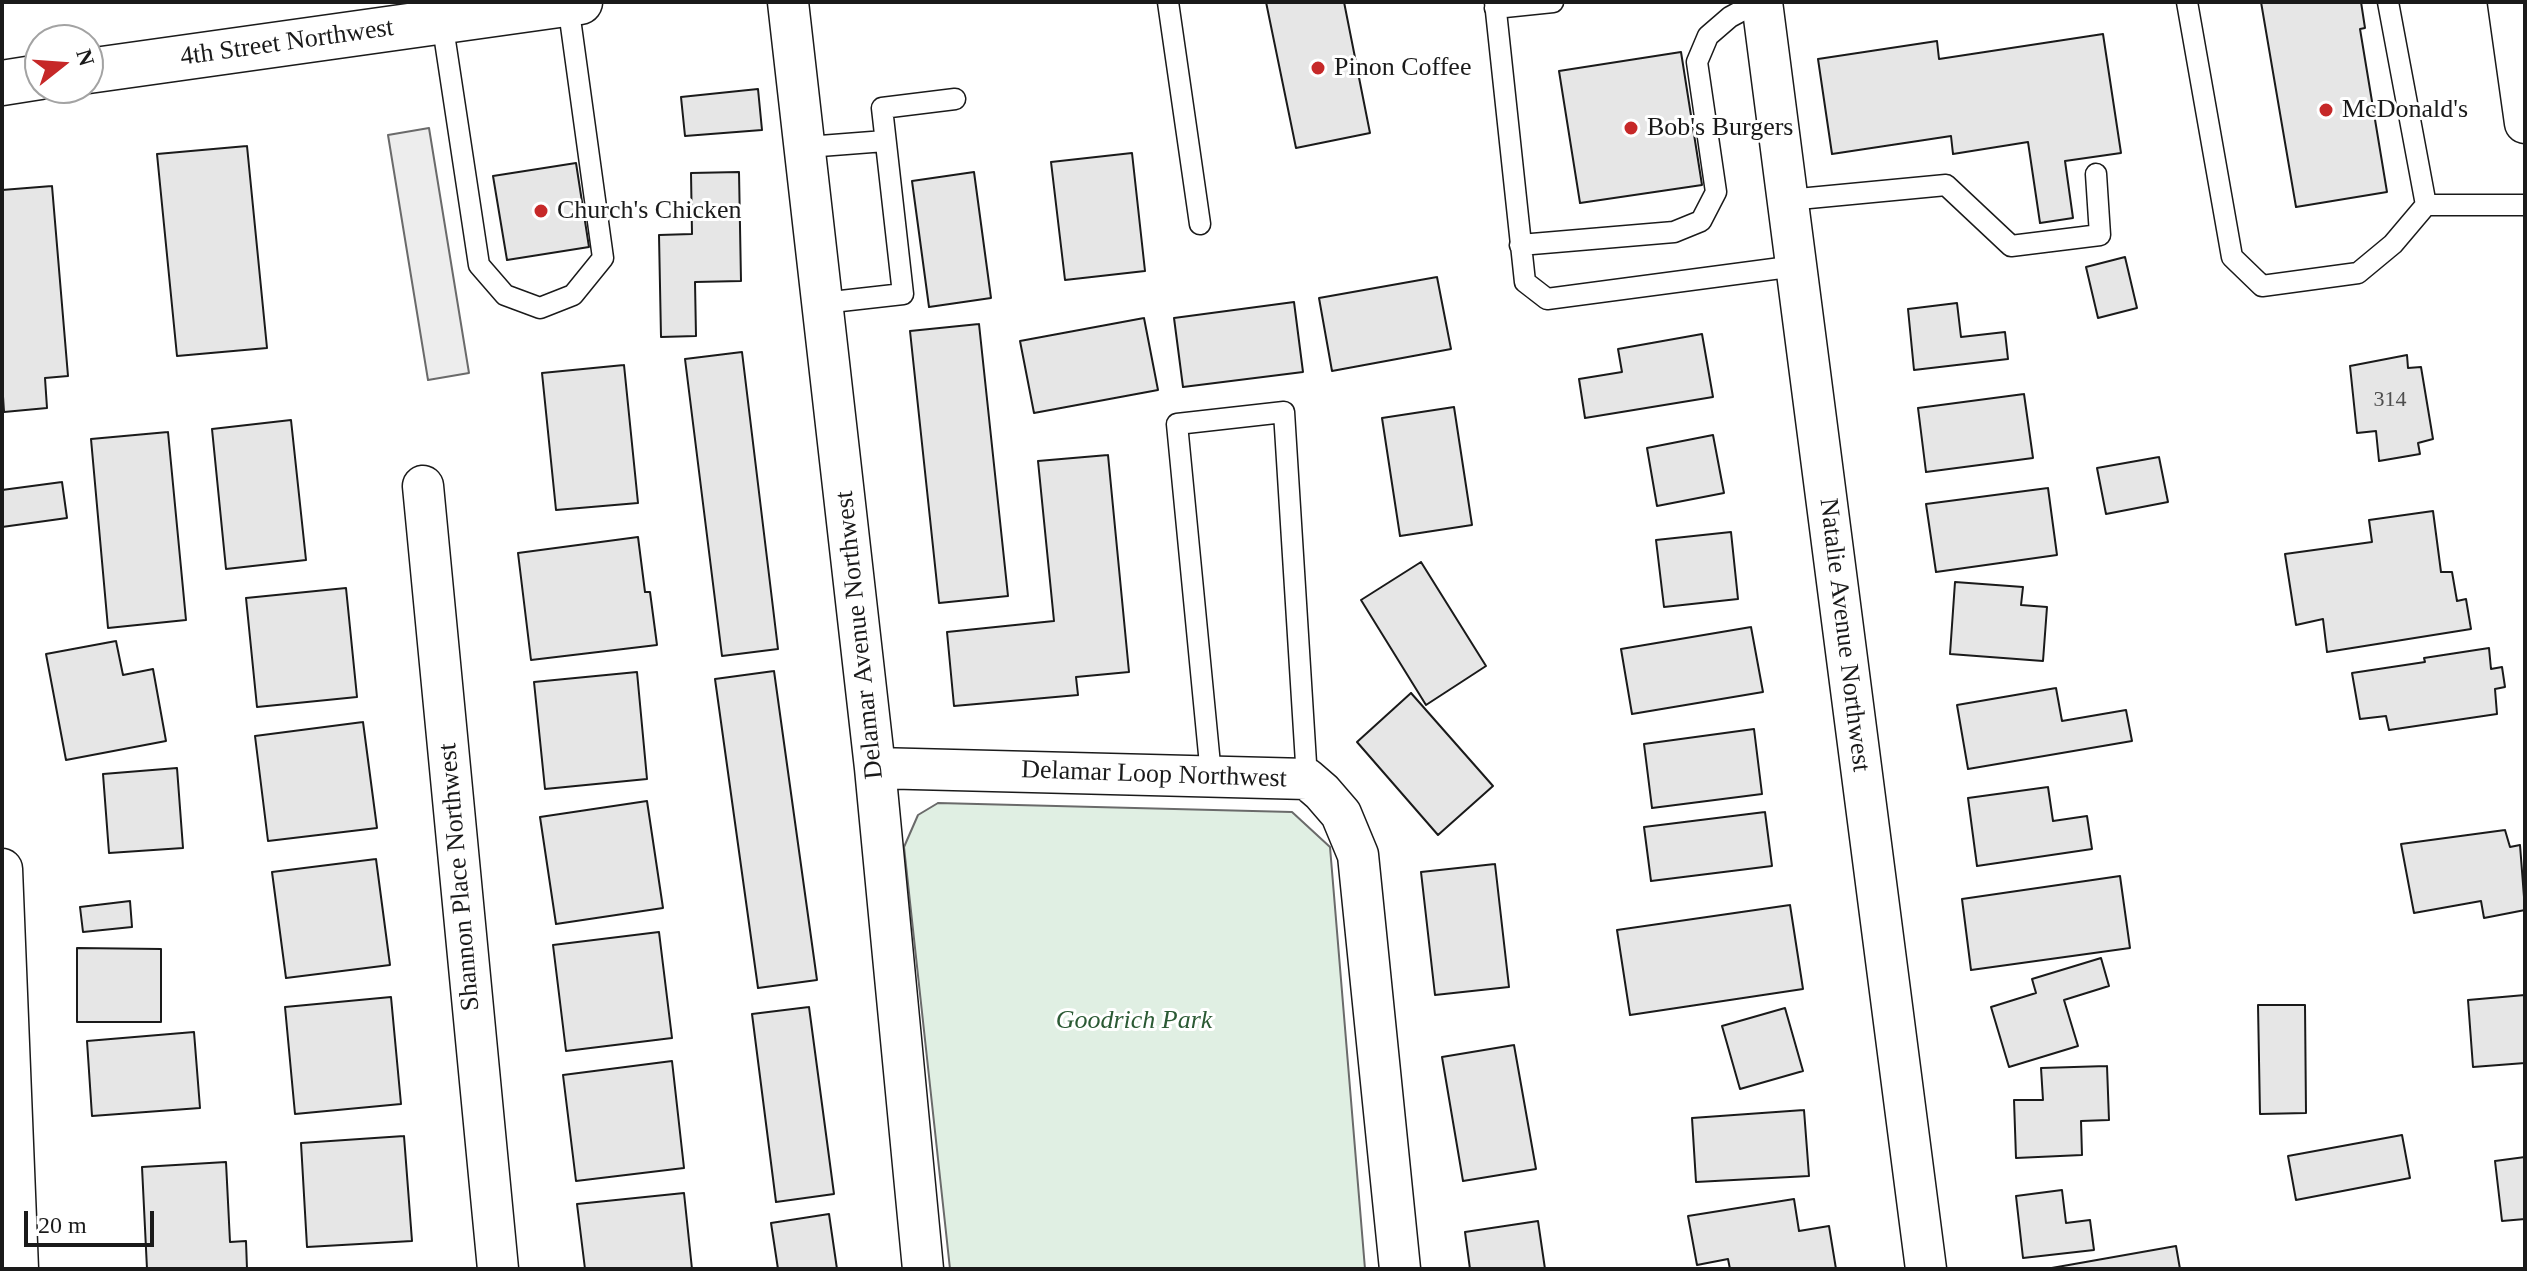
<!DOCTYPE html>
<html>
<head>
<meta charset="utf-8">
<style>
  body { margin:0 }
  #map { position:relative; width:2527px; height:1271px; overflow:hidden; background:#fff; font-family:"Times New Roman",serif }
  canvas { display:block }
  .frame { position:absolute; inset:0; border:4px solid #1a1a1a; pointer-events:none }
  .north { position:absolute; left:24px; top:24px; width:80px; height:80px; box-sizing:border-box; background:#fff; border:2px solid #a3a3a3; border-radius:50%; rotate:73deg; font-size:22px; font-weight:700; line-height:32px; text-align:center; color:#1a1a1a }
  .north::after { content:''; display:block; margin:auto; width:28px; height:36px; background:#c62828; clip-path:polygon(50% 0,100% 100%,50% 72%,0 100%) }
  .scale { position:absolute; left:24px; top:1211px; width:130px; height:36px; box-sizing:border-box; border:4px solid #1a1a1a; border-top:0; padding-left:10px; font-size:24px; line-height:28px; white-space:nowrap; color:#1a1a1a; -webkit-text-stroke:6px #fff; paint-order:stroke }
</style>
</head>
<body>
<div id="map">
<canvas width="2527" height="1271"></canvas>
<div class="frame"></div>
<div class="north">N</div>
<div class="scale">20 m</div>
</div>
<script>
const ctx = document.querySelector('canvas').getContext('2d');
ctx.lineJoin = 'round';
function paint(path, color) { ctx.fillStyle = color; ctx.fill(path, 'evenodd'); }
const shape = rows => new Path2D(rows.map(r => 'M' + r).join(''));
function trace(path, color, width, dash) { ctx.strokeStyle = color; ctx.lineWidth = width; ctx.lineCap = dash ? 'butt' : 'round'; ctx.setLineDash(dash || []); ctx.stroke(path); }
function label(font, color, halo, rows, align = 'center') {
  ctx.font = font + ' "Times New Roman",serif'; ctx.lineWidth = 6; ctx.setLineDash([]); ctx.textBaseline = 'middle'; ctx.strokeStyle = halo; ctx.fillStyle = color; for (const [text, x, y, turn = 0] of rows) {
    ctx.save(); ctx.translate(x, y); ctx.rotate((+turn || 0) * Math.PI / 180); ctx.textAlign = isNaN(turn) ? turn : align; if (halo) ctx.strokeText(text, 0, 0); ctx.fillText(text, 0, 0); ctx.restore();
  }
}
const green = shape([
  [938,803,1292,812,1330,847,1365,1269,950,1269,904,847,918,815,938,803]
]);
const parking = shape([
  [429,128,469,373,428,380,388,135,429,128]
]);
const building = shape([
  [1266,2,1344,2,1370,133,1296,148,1266,2],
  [2261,2,2361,2,2365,28,2360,29,2387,192,2296,207,2261,2],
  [2103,34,2121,153,2065,161,2073,218,2040,223,2028,142,1953,154,1951,136,1832,154,1818,59,1937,41,1939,59,2103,34],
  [1681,52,1702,185,1580,203,1559,71,1681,52],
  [758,89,762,130,685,136,681,97,758,89],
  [247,146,267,348,177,356,157,154,247,146],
  [1132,153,1145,271,1065,280,1051,162,1132,153],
  [576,163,589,247,507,260,493,176,576,163],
  [739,172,741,281,695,282,696,336,661,337,659,235,692,234,691,173,739,172],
  [974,172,991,298,929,307,912,181,974,172],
  [52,186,68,376,45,378,47,408,4,412,2,381,2,190,52,186],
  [2125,257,2137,308,2098,318,2086,267,2125,257],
  [1437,277,1451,349,1332,371,1319,298,1437,277],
  [1294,302,1303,372,1183,387,1174,318,1294,302],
  [1957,303,1961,337,2005,332,2008,359,1914,370,1908,309,1957,303],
  [1144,318,1158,390,1034,413,1020,341,1144,318],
  [979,324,1008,596,939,603,910,331,979,324],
  [1702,334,1713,397,1585,418,1579,379,1622,372,1618,349,1702,334],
  [742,352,778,649,722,656,685,359,742,352],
  [2407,355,2408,368,2421,367,2433,439,2418,443,2420,454,2379,461,2376,431,2357,433,2350,366,2407,355],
  [624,365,638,503,556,510,542,373,624,365],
  [2024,394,2033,458,1926,472,1918,408,2024,394],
  [1454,407,1472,525,1400,536,1382,418,1454,407],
  [291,420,306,560,226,569,212,429,291,420],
  [168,432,186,620,108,628,91,439,168,432],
  [1713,435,1724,493,1657,506,1647,448,1713,435],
  [1108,455,1129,672,1076,677,1078,695,954,706,947,632,1054,621,1038,461,1108,455],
  [2159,457,2168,502,2106,514,2097,468,2159,457],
  [62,482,67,518,2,527,2,490,62,482],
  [2048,488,2057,555,1936,572,1926,504,2048,488],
  [2433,511,2441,572,2452,572,2457,601,2466,599,2471,629,2327,652,2323,619,2296,625,2285,554,2372,542,2369,520,2433,511],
  [1731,532,1738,599,1664,607,1656,540,1731,532],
  [638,537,645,592,650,592,657,645,531,660,518,553,638,537],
  [1421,562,1486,666,1426,705,1361,600,1421,562],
  [1955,582,2023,587,2021,605,2047,607,2043,661,1950,654,1955,582],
  [346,588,357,697,257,707,246,598,346,588],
  [1751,627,1763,692,1632,714,1621,649,1751,627],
  [116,641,123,675,153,669,166,741,66,760,46,654,116,641],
  [2489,648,2491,669,2502,667,2505,687,2495,689,2497,714,2389,730,2386,716,2360,719,2352,673,2425,662,2424,658,2489,648],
  [774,671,817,980,758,988,715,679,774,671],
  [637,672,647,779,545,789,534,682,637,672],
  [2056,688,2062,721,2126,710,2132,741,1968,769,1957,705,2056,688],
  [1411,693,1493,786,1438,835,1357,742,1411,693],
  [363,722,377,828,268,841,255,736,363,722],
  [1754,729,1762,794,1652,808,1644,744,1754,729],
  [177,768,183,848,109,853,103,774,177,768],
  [2048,787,2053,821,2087,816,2092,849,1977,866,1968,798,2048,787],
  [647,801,663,908,556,924,540,817,647,801],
  [1765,812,1772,866,1651,881,1644,827,1765,812],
  [2505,830,2510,847,2520,845,2525,910,2484,918,2481,901,2414,913,2401,844,2505,830],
  [376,859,390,965,286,978,272,872,376,859],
  [1495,864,1509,987,1435,995,1421,872,1495,864],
  [2120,876,2130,948,1971,970,1962,899,2120,876],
  [130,901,132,927,83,932,80,907,130,901],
  [1790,905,1803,989,1630,1015,1617,930,1790,905],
  [659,932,672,1038,566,1051,553,945,659,932],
  [77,948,161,949,161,1022,77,1022,77,948],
  [2101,958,2109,986,2064,1000,2078,1046,2009,1067,1991,1007,2036,993,2032,979,2101,958],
  [2525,995,2525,1063,2473,1067,2468,1000,2525,995],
  [391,997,401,1104,295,1114,285,1007,391,997],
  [2258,1005,2305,1005,2306,1113,2260,1114,2258,1005],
  [809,1007,834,1194,776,1202,752,1014,809,1007],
  [1785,1008,1803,1071,1740,1089,1722,1026,1785,1008],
  [194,1032,200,1108,92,1116,87,1041,194,1032],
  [1514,1045,1536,1169,1463,1181,1442,1057,1514,1045],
  [672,1061,684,1168,576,1181,563,1075,672,1061],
  [2107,1066,2109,1120,2081,1121,2082,1155,2016,1158,2014,1100,2043,1100,2041,1068,2107,1066],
  [1804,1110,1809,1176,1696,1182,1692,1118,1804,1110],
  [2402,1135,2410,1178,2296,1200,2288,1156,2402,1135],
  [404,1136,412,1241,307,1247,301,1143,404,1136],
  [2525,1157,2525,1219,2502,1221,2495,1161,2525,1157],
  [226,1162,230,1242,246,1241,247,1269,147,1269,142,1167,226,1162],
  [2062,1190,2066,1223,2090,1220,2094,1250,2023,1258,2016,1196,2062,1190],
  [684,1193,692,1269,585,1269,577,1204,684,1193],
  [1794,1199,1799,1231,1829,1226,1836,1269,1730,1269,1728,1259,1697,1265,1688,1216,1794,1199],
  [829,1214,837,1269,778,1269,771,1223,829,1214],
  [1538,1221,1545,1269,1470,1269,1465,1232,1538,1221],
  [2176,1246,2180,1269,2046,1269,2176,1246]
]);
const lane = shape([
  [1168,2,1200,224],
  [1495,2,1525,282,1547,299,1796,266],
  [2187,2,2232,257,2262,286,2358,273,2393,244,2426,205,2388,2],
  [1495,8,1553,2],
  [442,21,479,265,505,295,540,308,573,295,603,258,568,4],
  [807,147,885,141],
  [1788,200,1946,185,2011,246,2100,235,2096,174],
  [2426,205,2525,205],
  [1520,245,1674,232,1701,221,1716,192,1697,62,1708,36,1730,17,1758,2],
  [823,303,903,294,882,108,955,99],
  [1211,775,1177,424,1284,412,1307,779]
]);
const street = shape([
  [788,2,875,768,923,1269],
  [1762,2,1926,1269],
  [2508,2,2525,123],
  [423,486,498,1269],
  [875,768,1307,779,1322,792,1341,814,1358,855,1400,1269],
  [2,869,18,1269]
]);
const secondary = shape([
  [88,71,580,2],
  [2,83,40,77]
]);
const markers = [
  [1318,68,8,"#c62828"],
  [2326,110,8,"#c62828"],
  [1631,128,8,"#c62828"],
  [541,211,8,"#c62828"]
];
const numberNames = [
  ["314",2390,400]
];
const streetNames = [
  ["4th Street Northwest",287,43,-8],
  ["Delamar Avenue Northwest",860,635,-96],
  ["Natalie Avenue Northwest",1844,635,83],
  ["Delamar Loop Northwest",1154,775,2],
  ["Shannon Place Northwest",460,877,-95]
];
const poiNames = [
  ["Pinon Coffee",1334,68],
  ["McDonald's",2342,110],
  ["Bob's Burgers",1647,128],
  ["Church's Chicken",557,211]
];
const parkNames = [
  ["Goodrich Park",1134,1021]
];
paint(green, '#e0efe3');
trace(green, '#6a6a6a', 2);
paint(parking, '#ededed');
trace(parking, '#6a6a6a', 2);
paint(building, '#e6e6e6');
trace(building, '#1a1a1a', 2);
trace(lane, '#1a1a1a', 23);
trace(street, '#1a1a1a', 43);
trace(secondary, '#1a1a1a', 47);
trace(lane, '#fff', 20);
trace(street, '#fff', 40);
trace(secondary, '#fff', 44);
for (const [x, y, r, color] of markers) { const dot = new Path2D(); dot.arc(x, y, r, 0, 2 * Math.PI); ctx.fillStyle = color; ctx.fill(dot); trace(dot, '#fff', 3); }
label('22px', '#4d4d4d', null, numberNames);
label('26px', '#1a1a1a', '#fff', streetNames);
label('26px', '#1a1a1a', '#fff', poiNames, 'left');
label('italic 26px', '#2b5a34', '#fff', parkNames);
</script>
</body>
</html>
